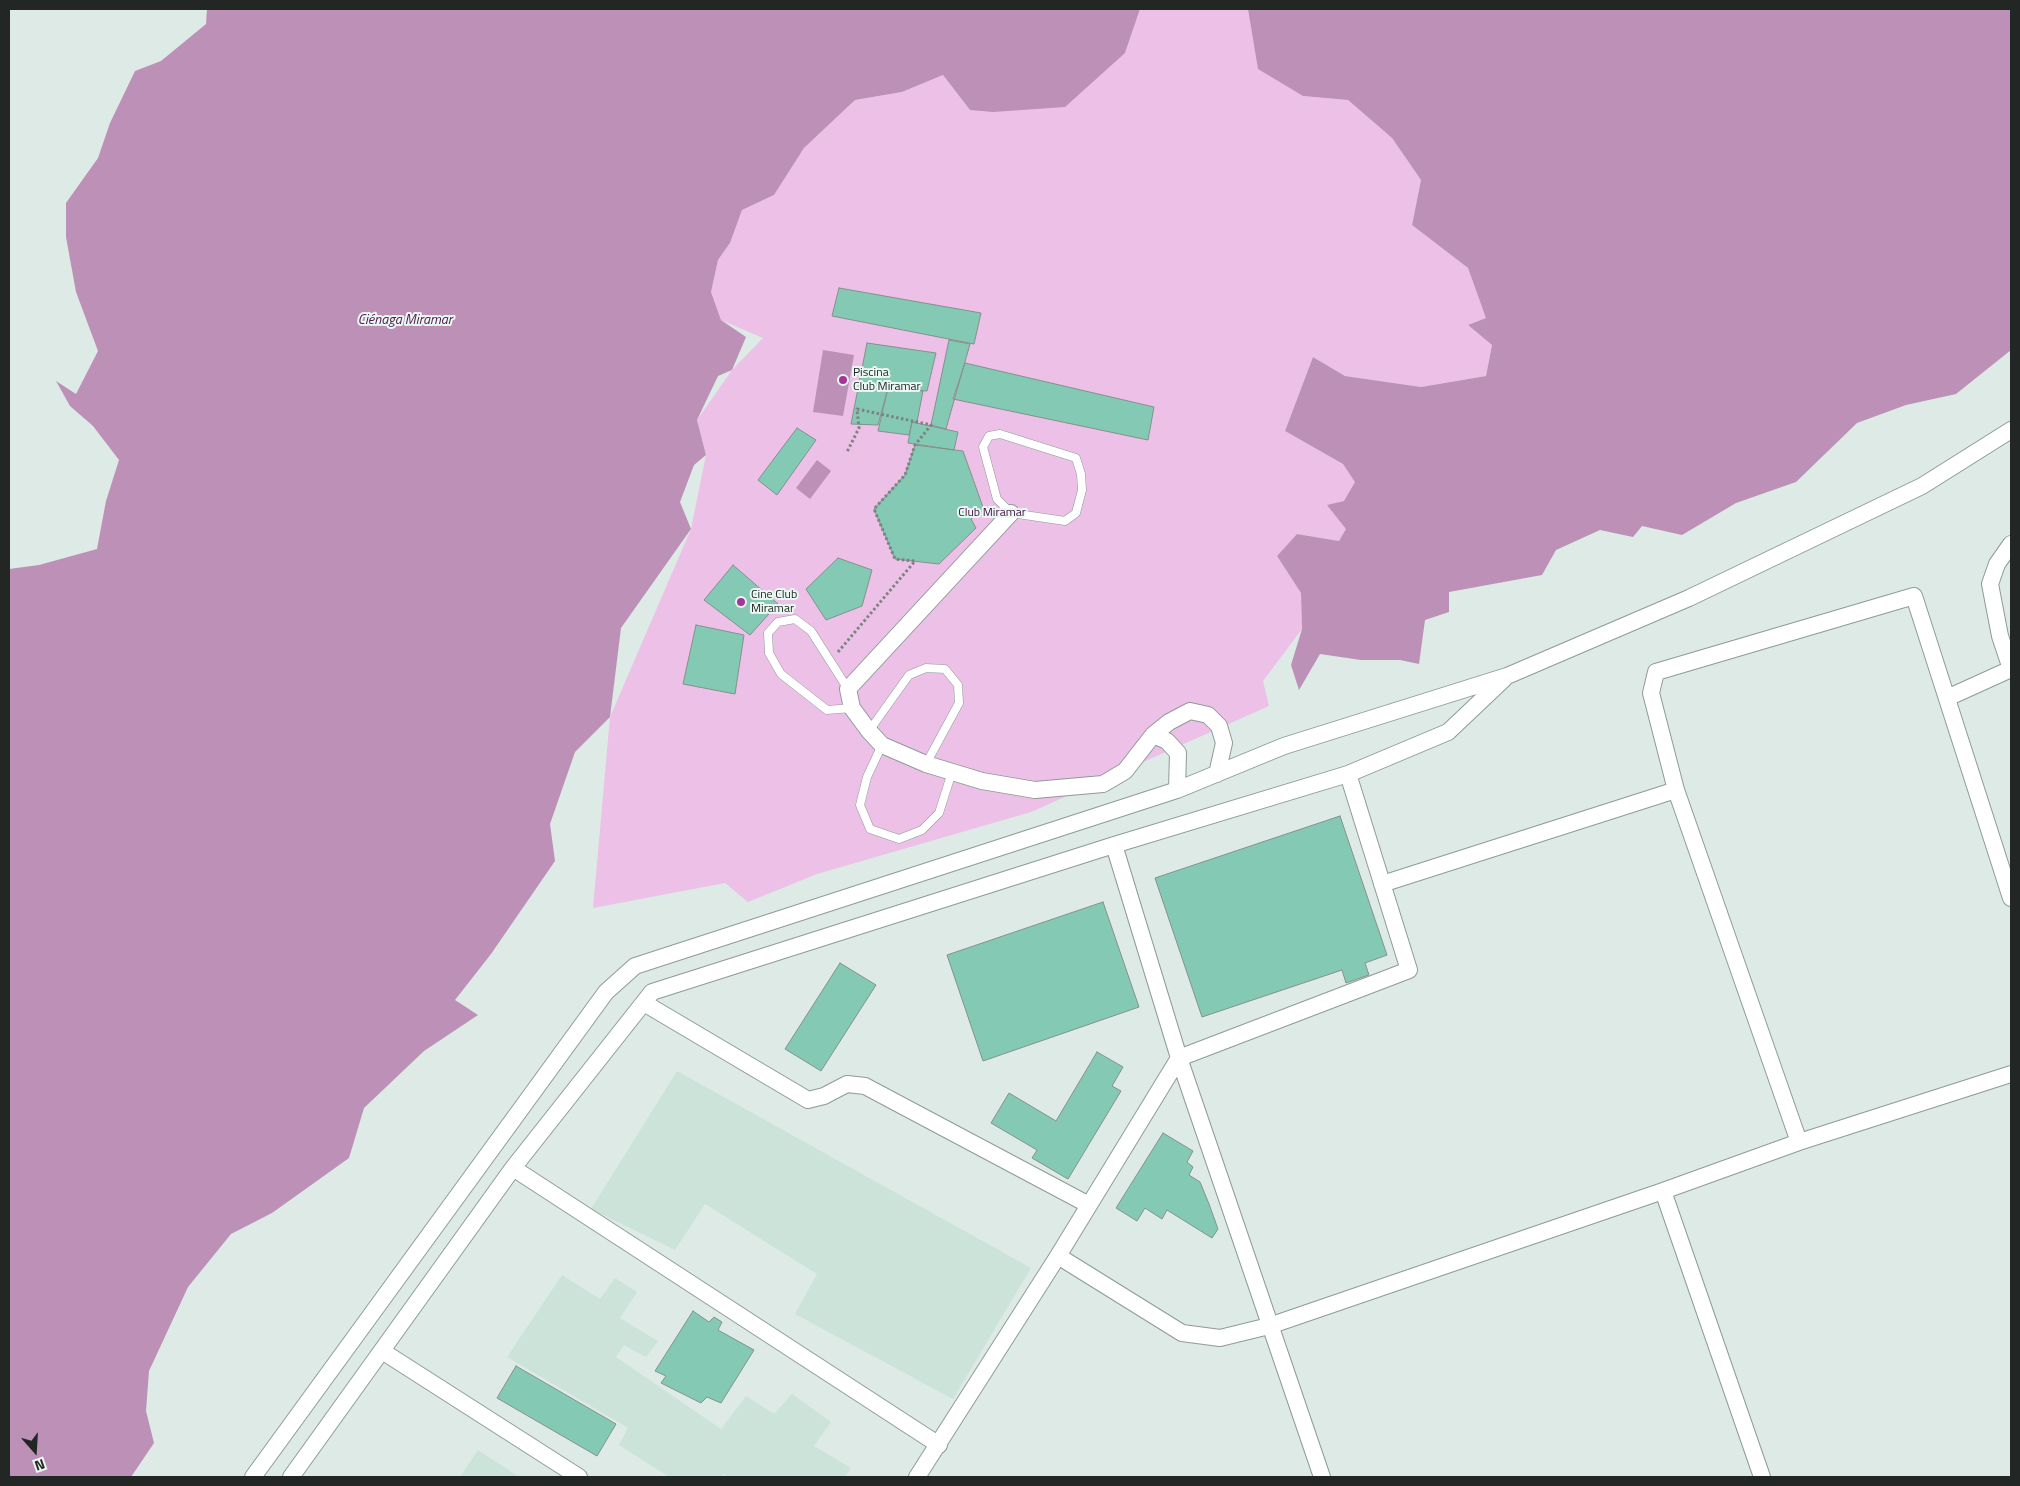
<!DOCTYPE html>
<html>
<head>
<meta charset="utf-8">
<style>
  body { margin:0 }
  #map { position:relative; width:2020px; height:1486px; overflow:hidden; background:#ddeae5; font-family:"Titillium Web",sans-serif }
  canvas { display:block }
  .frame { position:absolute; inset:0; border:10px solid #222725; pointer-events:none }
  .north { position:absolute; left:10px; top:1426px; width:50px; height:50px; -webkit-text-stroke:4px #eaf8f3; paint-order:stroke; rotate:161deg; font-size:14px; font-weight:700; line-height:20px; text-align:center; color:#222725 }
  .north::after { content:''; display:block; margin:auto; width:18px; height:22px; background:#222725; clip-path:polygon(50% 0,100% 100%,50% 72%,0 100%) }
</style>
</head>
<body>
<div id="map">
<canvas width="2020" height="1486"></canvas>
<div class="frame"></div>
<div class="north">N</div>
</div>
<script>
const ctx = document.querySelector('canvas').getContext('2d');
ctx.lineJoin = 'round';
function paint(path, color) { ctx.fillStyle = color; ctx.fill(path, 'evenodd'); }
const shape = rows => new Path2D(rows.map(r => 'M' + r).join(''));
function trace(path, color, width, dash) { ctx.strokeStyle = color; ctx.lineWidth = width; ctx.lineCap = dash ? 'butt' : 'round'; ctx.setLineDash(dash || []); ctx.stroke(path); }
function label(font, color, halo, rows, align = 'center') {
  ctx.font = font + ' "Titillium Web",sans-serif'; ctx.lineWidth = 4; ctx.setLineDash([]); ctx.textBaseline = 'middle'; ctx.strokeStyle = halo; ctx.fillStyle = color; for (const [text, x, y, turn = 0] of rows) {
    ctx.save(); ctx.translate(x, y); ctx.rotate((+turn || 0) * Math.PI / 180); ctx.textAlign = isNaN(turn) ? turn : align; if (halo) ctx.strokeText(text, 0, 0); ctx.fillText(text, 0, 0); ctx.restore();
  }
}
const built = shape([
  [677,1071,1031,1268,953,1399,795,1314,817,1274,705,1204,675,1250,591,1209],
  [562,1275,600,1299,615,1278,637,1292,620,1318,658,1341,646,1357,624,1345,616,1357,721,1429,746,1396,774,1414,792,1394,831,1422,814,1446,851,1468,845,1477,728,1477,724,1474,721,1477,669,1477,619,1445,628,1428,507,1357],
  [478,1450,519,1477,460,1477]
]);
const green = shape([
  [1140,9,1248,9,1259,69,1303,96,1348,100,1392,138,1421,180,1412,225,1468,268,1487,318,1468,325,1492,345,1486,376,1421,387,1345,376,1313,357,1285,431,1343,464,1356,482,1344,501,1346,530,1339,541,1297,534,1277,556,1301,593,1302,629,1263,681,1269,706,1031,812,817,874,748,902,725,883,593,908,610,717,691,529,706,455,697,420,732,370,763,338,721,320,711,292,718,260,730,243,742,210,774,195,804,148,855,100,902,92,943,75,970,110,1125,53]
]);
const water = shape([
  [207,9,1140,9,1125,53,1065,107,993,112,970,110,943,75,902,92,855,100,804,148,774,195,742,210,730,243,718,260,711,292,721,320,746,337,732,370,718,376,697,420,706,455,694,465,680,502,691,529,621,628,610,717,575,752,550,824,555,861,491,954,455,1000,478,1015,424,1051,364,1108,349,1158,272,1213,231,1234,188,1287,149,1371,146,1411,154,1443,131,1477,9,1477,9,569,39,565,97,549,106,501,119,460,93,426,70,406,56,381,76,394,98,351,76,292,66,237,66,203,98,158,110,123,135,71,161,61,206,24],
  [1248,9,2011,9,2011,350,1956,394,1906,405,1857,423,1796,482,1736,503,1682,535,1642,526,1633,537,1600,530,1556,550,1542,575,1449,592,1449,612,1425,620,1419,664,1400,660,1361,660,1320,654,1299,690,1291,665,1302,629,1301,593,1277,556,1297,534,1339,541,1346,529,1327,505,1344,501,1355,482,1343,464,1285,431,1313,357,1345,376,1421,387,1486,376,1492,345,1468,325,1486,318,1468,268,1412,225,1421,180,1392,138,1348,100,1303,96,1258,69],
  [823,350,854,355,843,416,813,412],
  [817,460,831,471,810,499,796,488]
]);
const building = shape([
  [839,288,981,313,974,344,832,316,839,288],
  [949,340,970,344,946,429,931,425,949,340],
  [867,343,936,353,927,391,888,388,878,425,851,424,867,343],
  [965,363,1154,407,1148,440,953,399,965,363],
  [888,388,923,391,917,422,912,422,909,435,878,431,888,388],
  [912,422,958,432,954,450,908,443,912,422],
  [797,428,816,440,777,495,758,480,797,428],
  [915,445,963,451,984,510,971,519,976,528,939,564,895,559,874,509,905,475,915,445],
  [838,558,872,570,862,606,826,620,806,589,838,558],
  [733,565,778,604,750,635,704,600,733,565],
  [696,625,744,635,735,694,683,684,696,625],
  [1340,816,1387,955,1365,963,1369,975,1346,983,1342,970,1202,1017,1155,878,1340,816],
  [1103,902,1139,1007,983,1061,947,955,1103,902],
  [840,963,876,985,821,1071,785,1049,840,963],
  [1097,1052,1123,1067,1112,1086,1121,1091,1068,1179,1032,1158,1037,1150,991,1123,1009,1093,1056,1121,1097,1052],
  [1163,1133,1193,1151,1187,1162,1193,1167,1189,1175,1200,1182,1209,1204,1218,1229,1212,1238,1167,1210,1162,1219,1145,1208,1137,1221,1116,1208,1163,1133],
  [693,1311,709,1322,714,1317,722,1322,718,1330,754,1350,721,1403,707,1397,701,1403,661,1383,666,1376,655,1371,693,1311],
  [516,1366,616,1424,597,1456,497,1398,516,1366]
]);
const path = shape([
  [838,652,915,561,895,559,874,509,905,475,915,445,931,425,857,409,859,428,847,452]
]);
const service = shape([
  [1000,434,1076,458,1081,474,1082,490,1076,513,1065,521,1011,513,997,499,983,447,989,436,1000,434],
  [848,689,811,631,795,619,778,622,768,633,769,653,781,674,827,710,852,708],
  [869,731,909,675,926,668,945,669,958,685,959,703,926,764],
  [882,745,867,777,860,805,870,829,899,839,922,830,939,813,952,772]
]);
const minor = shape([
  [1011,513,848,689,852,708,869,731,882,745,926,764,982,781,1035,790,1103,784,1125,771,1153,735,1169,722,1190,711,1208,715,1219,726,1224,743,1217,774],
  [2011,669,2000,636,1990,584,1997,564,2011,544],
  [1947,698,2011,669],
  [1153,735,1167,741,1178,753,1177,790],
  [1114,845,1179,1058,1322,1477],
  [1382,884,1676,790,1651,693,1656,672,1914,596,2011,898],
  [644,1003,808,1100,824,1096,847,1084,865,1086,1089,1205],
  [1799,1142,2011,1074],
  [513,1168,939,1445],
  [1663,1191,1799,1142,1676,790],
  [1058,1256,1182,1333,1220,1338,1269,1326,1663,1191,1762,1477],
  [382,1351,579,1477],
  [253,1477,606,992,635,966,1177,790,1284,746,1507,676,1689,598,1922,486,2011,430],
  [291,1477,513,1168,652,992,1114,845,1348,774,1448,732,1504,679],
  [917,1477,1058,1256,1179,1058,1409,970,1348,774]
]);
const markers = [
  [843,380,5,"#a03799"],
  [741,602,5,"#a03799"]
];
const poiNames = [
  ["Piscina",853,373],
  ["Club Miramar",853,387],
  ["Cine Club",751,595],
  ["Miramar",751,609]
];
const parkNames = [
  ["Club Miramar",992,513]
];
const waterNames = [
  ["Ciénaga Miramar",405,321]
];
paint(built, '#cce3da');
paint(green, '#edc0e7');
paint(water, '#bd90b7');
paint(building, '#84c9b3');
trace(building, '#84918c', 1);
trace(service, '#8e9b96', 9);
trace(minor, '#8e9b96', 18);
trace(path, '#7c8481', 3, [2.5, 2.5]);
trace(service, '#fff', 8);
trace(minor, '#fff', 16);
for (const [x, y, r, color] of markers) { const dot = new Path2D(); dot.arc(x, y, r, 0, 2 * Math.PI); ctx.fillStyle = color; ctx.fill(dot); trace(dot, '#eaf8f3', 2); }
label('12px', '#222725', '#eaf8f3', poiNames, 'left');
label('12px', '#460f42', '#eaf8f3', parkNames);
label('italic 14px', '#4f184b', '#eaf8f3', waterNames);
</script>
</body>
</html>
